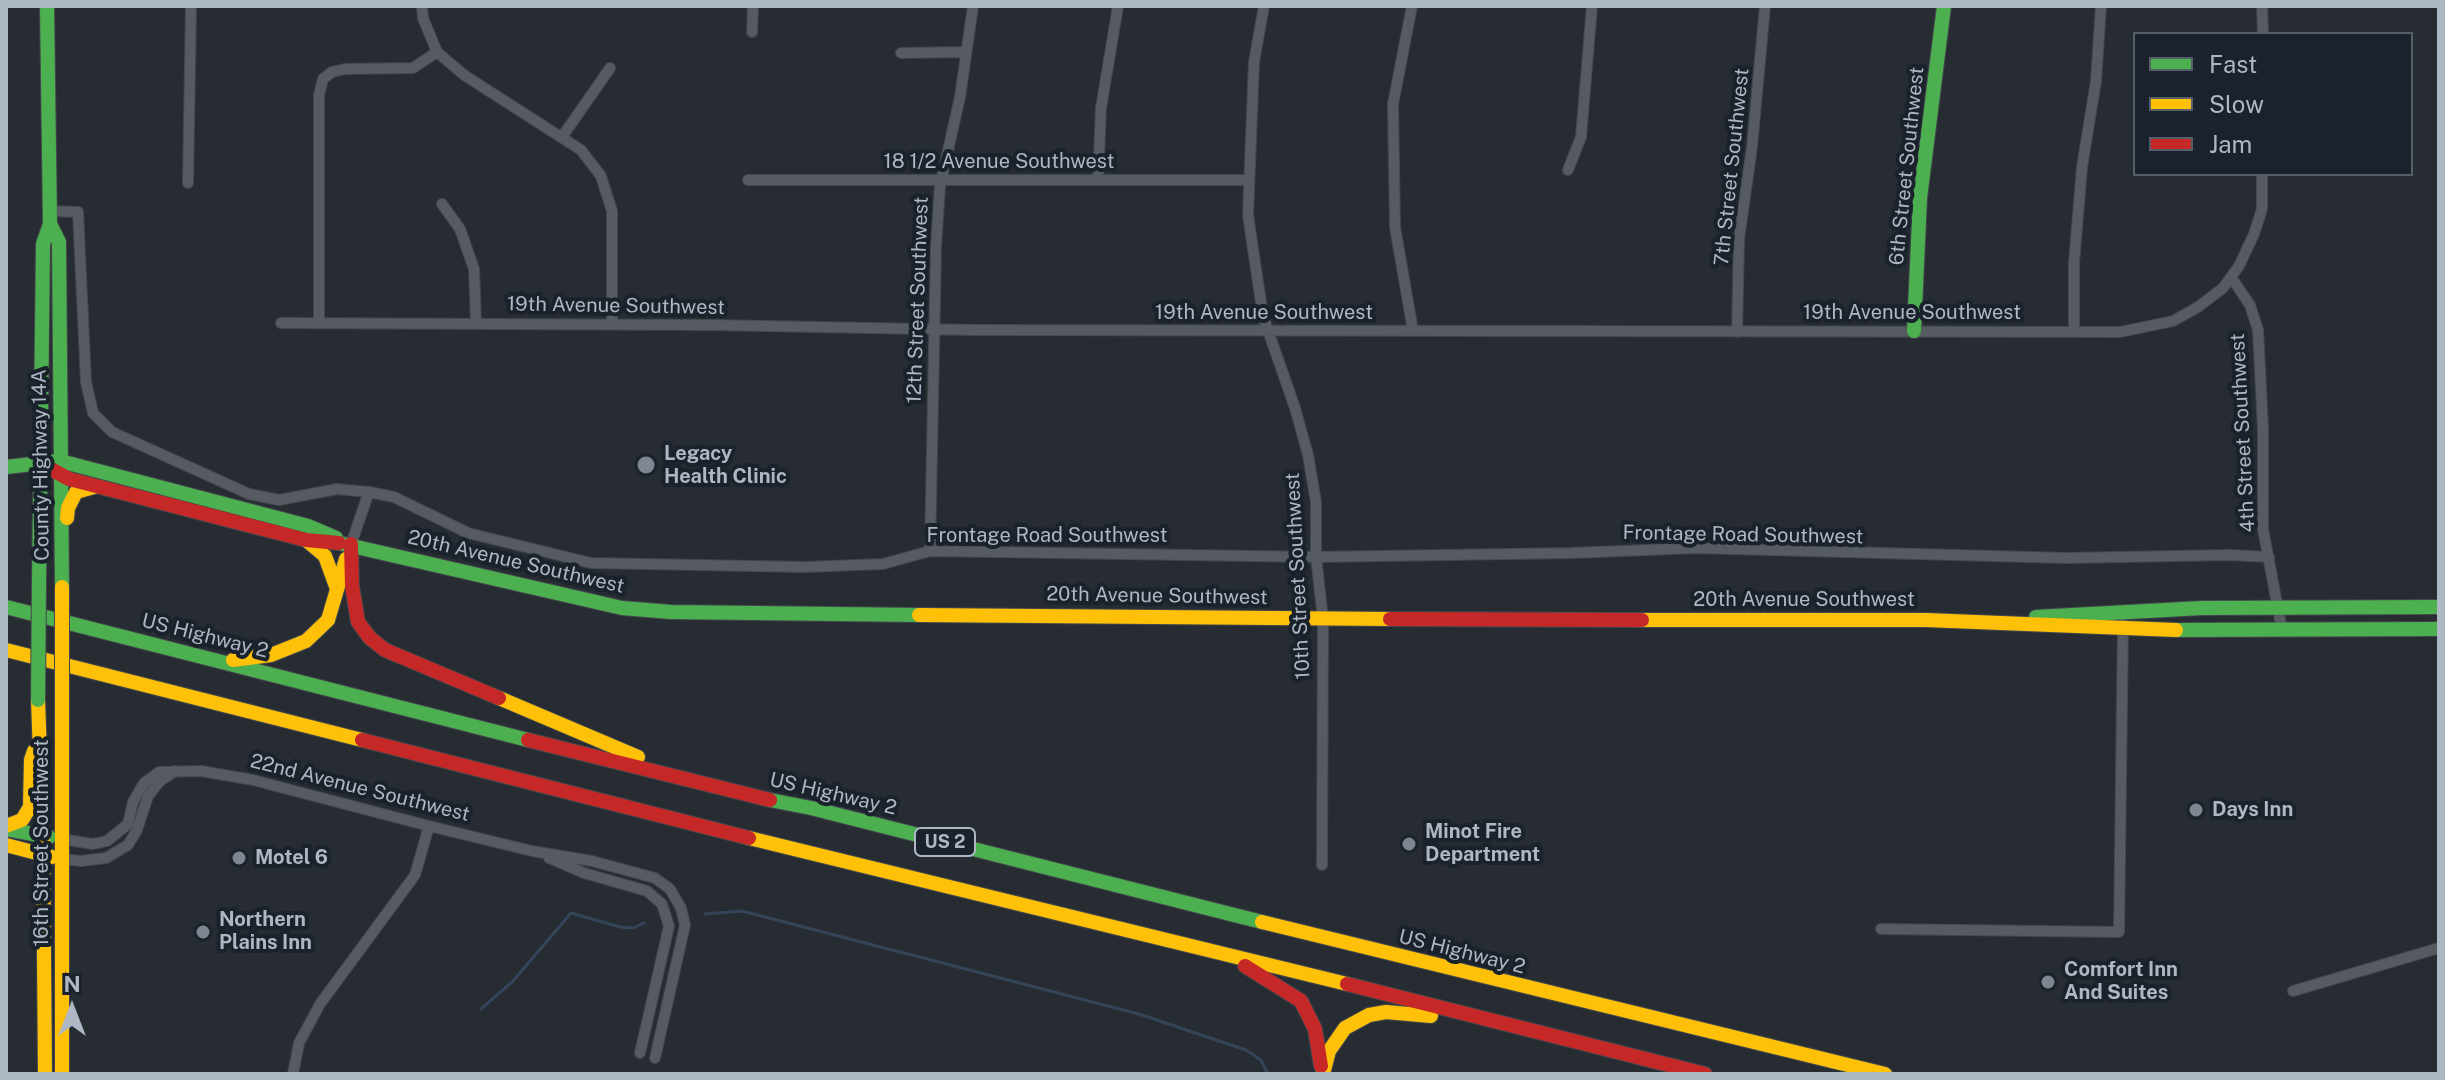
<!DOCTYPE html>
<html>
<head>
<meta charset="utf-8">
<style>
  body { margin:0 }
  #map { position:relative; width:2445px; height:1080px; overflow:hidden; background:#262c32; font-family:"Public Sans",sans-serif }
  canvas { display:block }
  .frame { position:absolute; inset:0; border:8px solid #aeb7c4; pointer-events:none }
  .legend { position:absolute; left:2133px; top:32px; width:280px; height:144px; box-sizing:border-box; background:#1a222c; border:2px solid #555e69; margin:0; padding:10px 14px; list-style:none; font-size:24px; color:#aeb7c4 }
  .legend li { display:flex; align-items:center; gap:16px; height:40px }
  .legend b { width:40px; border:2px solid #555e69 }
  .north { position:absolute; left:32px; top:968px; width:80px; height:80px; -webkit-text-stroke:6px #1a222c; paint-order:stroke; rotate:0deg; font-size:22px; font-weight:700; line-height:32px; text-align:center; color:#aeb7c4 }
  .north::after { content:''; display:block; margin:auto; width:28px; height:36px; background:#aeb7c4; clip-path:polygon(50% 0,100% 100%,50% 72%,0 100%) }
</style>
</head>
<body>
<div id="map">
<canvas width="2445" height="1080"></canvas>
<div class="frame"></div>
<ul class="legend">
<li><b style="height:10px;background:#4caf50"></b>Fast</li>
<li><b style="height:10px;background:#ffc107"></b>Slow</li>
<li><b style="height:10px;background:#c62828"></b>Jam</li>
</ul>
<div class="north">N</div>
</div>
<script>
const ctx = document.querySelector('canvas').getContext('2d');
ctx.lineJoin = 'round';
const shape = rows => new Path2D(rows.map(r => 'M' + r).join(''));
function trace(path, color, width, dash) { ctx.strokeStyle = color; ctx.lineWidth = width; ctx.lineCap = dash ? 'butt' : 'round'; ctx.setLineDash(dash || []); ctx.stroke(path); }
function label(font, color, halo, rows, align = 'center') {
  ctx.font = font + ' "Public Sans",sans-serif'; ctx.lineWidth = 8; ctx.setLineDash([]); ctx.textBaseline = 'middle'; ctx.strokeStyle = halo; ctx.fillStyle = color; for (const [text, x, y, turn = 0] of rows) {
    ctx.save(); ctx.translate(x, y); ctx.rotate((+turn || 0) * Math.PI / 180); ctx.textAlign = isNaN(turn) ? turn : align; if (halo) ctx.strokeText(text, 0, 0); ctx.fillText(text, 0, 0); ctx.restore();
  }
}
const stream = shape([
  [705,914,742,911,1139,1014,1246,1050,1261,1060,1268,1074],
  [481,1009,513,981,571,913,620,927,633,928,644,923]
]);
const street = shape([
  [422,6,423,18,437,52,464,75,581,150,601,176,612,211,612,324],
  [1264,6,1254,62,1248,215,1263,316,1295,408,1308,455,1316,502,1316,557,1323,619,1322,865],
  [1412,6,1393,104,1395,227,1413,331],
  [2262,6,2263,34],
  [752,32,753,6],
  [901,53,966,52],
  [562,137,610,68],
  [1568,170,1581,137,1592,6],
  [748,180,1249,180],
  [1098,180,1101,108,1118,6],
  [188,183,191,6],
  [442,204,460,229,474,269,476,323],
  [49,211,78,212,86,382,93,413,112,432,249,494,279,500,337,489,369,492,394,497,468,533,591,563,805,567,883,564,930,551,1316,557,1572,553,1696,548,2066,558,2230,555,2269,557],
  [2231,277,2250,305,2258,330,2263,429,2263,529,2282,630],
  [319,321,319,95,323,79,332,72,345,69,413,68,437,52],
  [281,323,711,325,976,330,2120,332,2173,321,2198,307,2223,288,2239,266,2254,234,2262,209,2262,174],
  [2074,330,2074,263,2082,167,2096,81,2101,6],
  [1737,332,1739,239,1752,147,1765,6],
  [351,544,369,492],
  [930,551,936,247,940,186,960,97,973,6],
  [61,839,93,844,107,841,128,824,133,802,144,783,159,772,201,771,253,780,429,826,532,851,592,861,655,878,670,889,681,908,685,925,655,1058],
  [549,858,584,873,647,891,662,904,669,926,640,1053],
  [62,859,81,861,106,858,128,845,137,830,148,796,160,781,175,771],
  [1881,929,2119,932,2123,624],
  [2293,991,2439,948],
  [293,1074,299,1043,320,1004,415,875,429,826]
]);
const fast = shape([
  [50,224,59,242,62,587],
  [1914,331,1920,198,1944,6],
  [6,467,60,461,308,526,336,538],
  [339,543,622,608,671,612,919,615],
  [39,583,43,244,50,224,47,6],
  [6,607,528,740],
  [2036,617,2202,608,2439,607],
  [2176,630,2439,629],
  [770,800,811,808,1262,922],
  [6,829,49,837]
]);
const slow = shape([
  [67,518,68,508,76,492,94,487],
  [306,540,325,556,337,589],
  [919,615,1390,619],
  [1642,620,1926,620,2176,630],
  [6,650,362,740],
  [233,660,271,655,306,641,328,620,346,559],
  [499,698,638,757],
  [38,700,43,836,45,1074],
  [62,708,62,1074],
  [6,826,22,820,30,807,31,760,34,751],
  [749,838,1347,984],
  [6,845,52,857],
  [1262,922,1885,1074],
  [1323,1074,1329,1051,1345,1028,1369,1015,1386,1012,1431,1016]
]);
const jam = shape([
  [40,463,69,479,306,540,339,543],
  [351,544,352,586,358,622,370,638,385,650,499,698],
  [1390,619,1642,620],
  [362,740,749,838],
  [528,740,770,800],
  [1245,966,1301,1001,1315,1029,1321,1066],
  [1347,984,1705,1074]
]);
const fastBridge = shape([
  [38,700,39,583]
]);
const slowBridge = shape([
  [62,587,62,708]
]);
const markers = [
  [646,465,10,"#7e8691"],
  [2196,810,8,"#7e8691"],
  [1409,844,8,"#7e8691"],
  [239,858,8,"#7e8691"],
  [203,932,8,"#7e8691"],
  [2048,982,8,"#7e8691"]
];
const shields = [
  [945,842,60]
];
const shieldNames = [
  ["US 2",945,842]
];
const streetNames = [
  ["18 1/2 Avenue Southwest",999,162],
  ["6th Street Southwest",1907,166,-84],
  ["7th Street Southwest",1732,167,-84],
  ["12th Street Southwest",918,300,-88],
  ["19th Avenue Southwest",616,306,1],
  ["19th Avenue Southwest",1264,313],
  ["19th Avenue Southwest",1912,313],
  ["4th Street Southwest",2243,433,-93],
  ["County Highway 14A",41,465,-91],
  ["Frontage Road Southwest",1743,535,1],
  ["Frontage Road Southwest",1047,536],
  ["20th Avenue Southwest",516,562,13],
  ["10th Street Southwest",1298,576,-93],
  ["20th Avenue Southwest",1157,596,1],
  ["20th Avenue Southwest",1804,600],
  ["US Highway 2",205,636,14],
  ["22nd Avenue Southwest",360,788,14],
  ["US Highway 2",833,794,13],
  ["16th Street Southwest",42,843,-90],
  ["US Highway 2",1462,952,14]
];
const poiNames = [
  ["Legacy",664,454],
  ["Health Clinic",664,477],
  ["Days Inn",2212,810],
  ["Minot Fire",1425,832],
  ["Department",1425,855],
  ["Motel 6",255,858],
  ["Northern",219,920],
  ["Plains Inn",219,943],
  ["Comfort Inn",2064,970],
  ["And Suites",2064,993]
];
trace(stream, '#34455a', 3);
trace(street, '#43484c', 12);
trace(fast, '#43484c', 16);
trace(slow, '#43484c', 16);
trace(jam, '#43484c', 16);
trace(street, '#565a61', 10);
trace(fast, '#4caf50', 14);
trace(slow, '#ffc107', 14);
trace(jam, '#c62828', 14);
trace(fastBridge, '#43484c', 16, []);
trace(slowBridge, '#43484c', 16, []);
trace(fastBridge, '#4caf50', 14);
trace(slowBridge, '#ffc107', 14);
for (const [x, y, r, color] of markers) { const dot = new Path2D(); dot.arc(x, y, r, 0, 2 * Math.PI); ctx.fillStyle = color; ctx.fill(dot); trace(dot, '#1a222c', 3); }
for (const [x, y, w] of shields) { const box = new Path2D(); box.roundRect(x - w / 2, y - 14, w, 28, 6); ctx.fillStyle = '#1a222c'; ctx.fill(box); trace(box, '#aeb7c4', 2); }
label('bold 18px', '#aeb7c4', null, shieldNames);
label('20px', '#aeb7c4', '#1a222c', streetNames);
label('bold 20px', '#aeb7c4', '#1a222c', poiNames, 'left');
</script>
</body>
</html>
